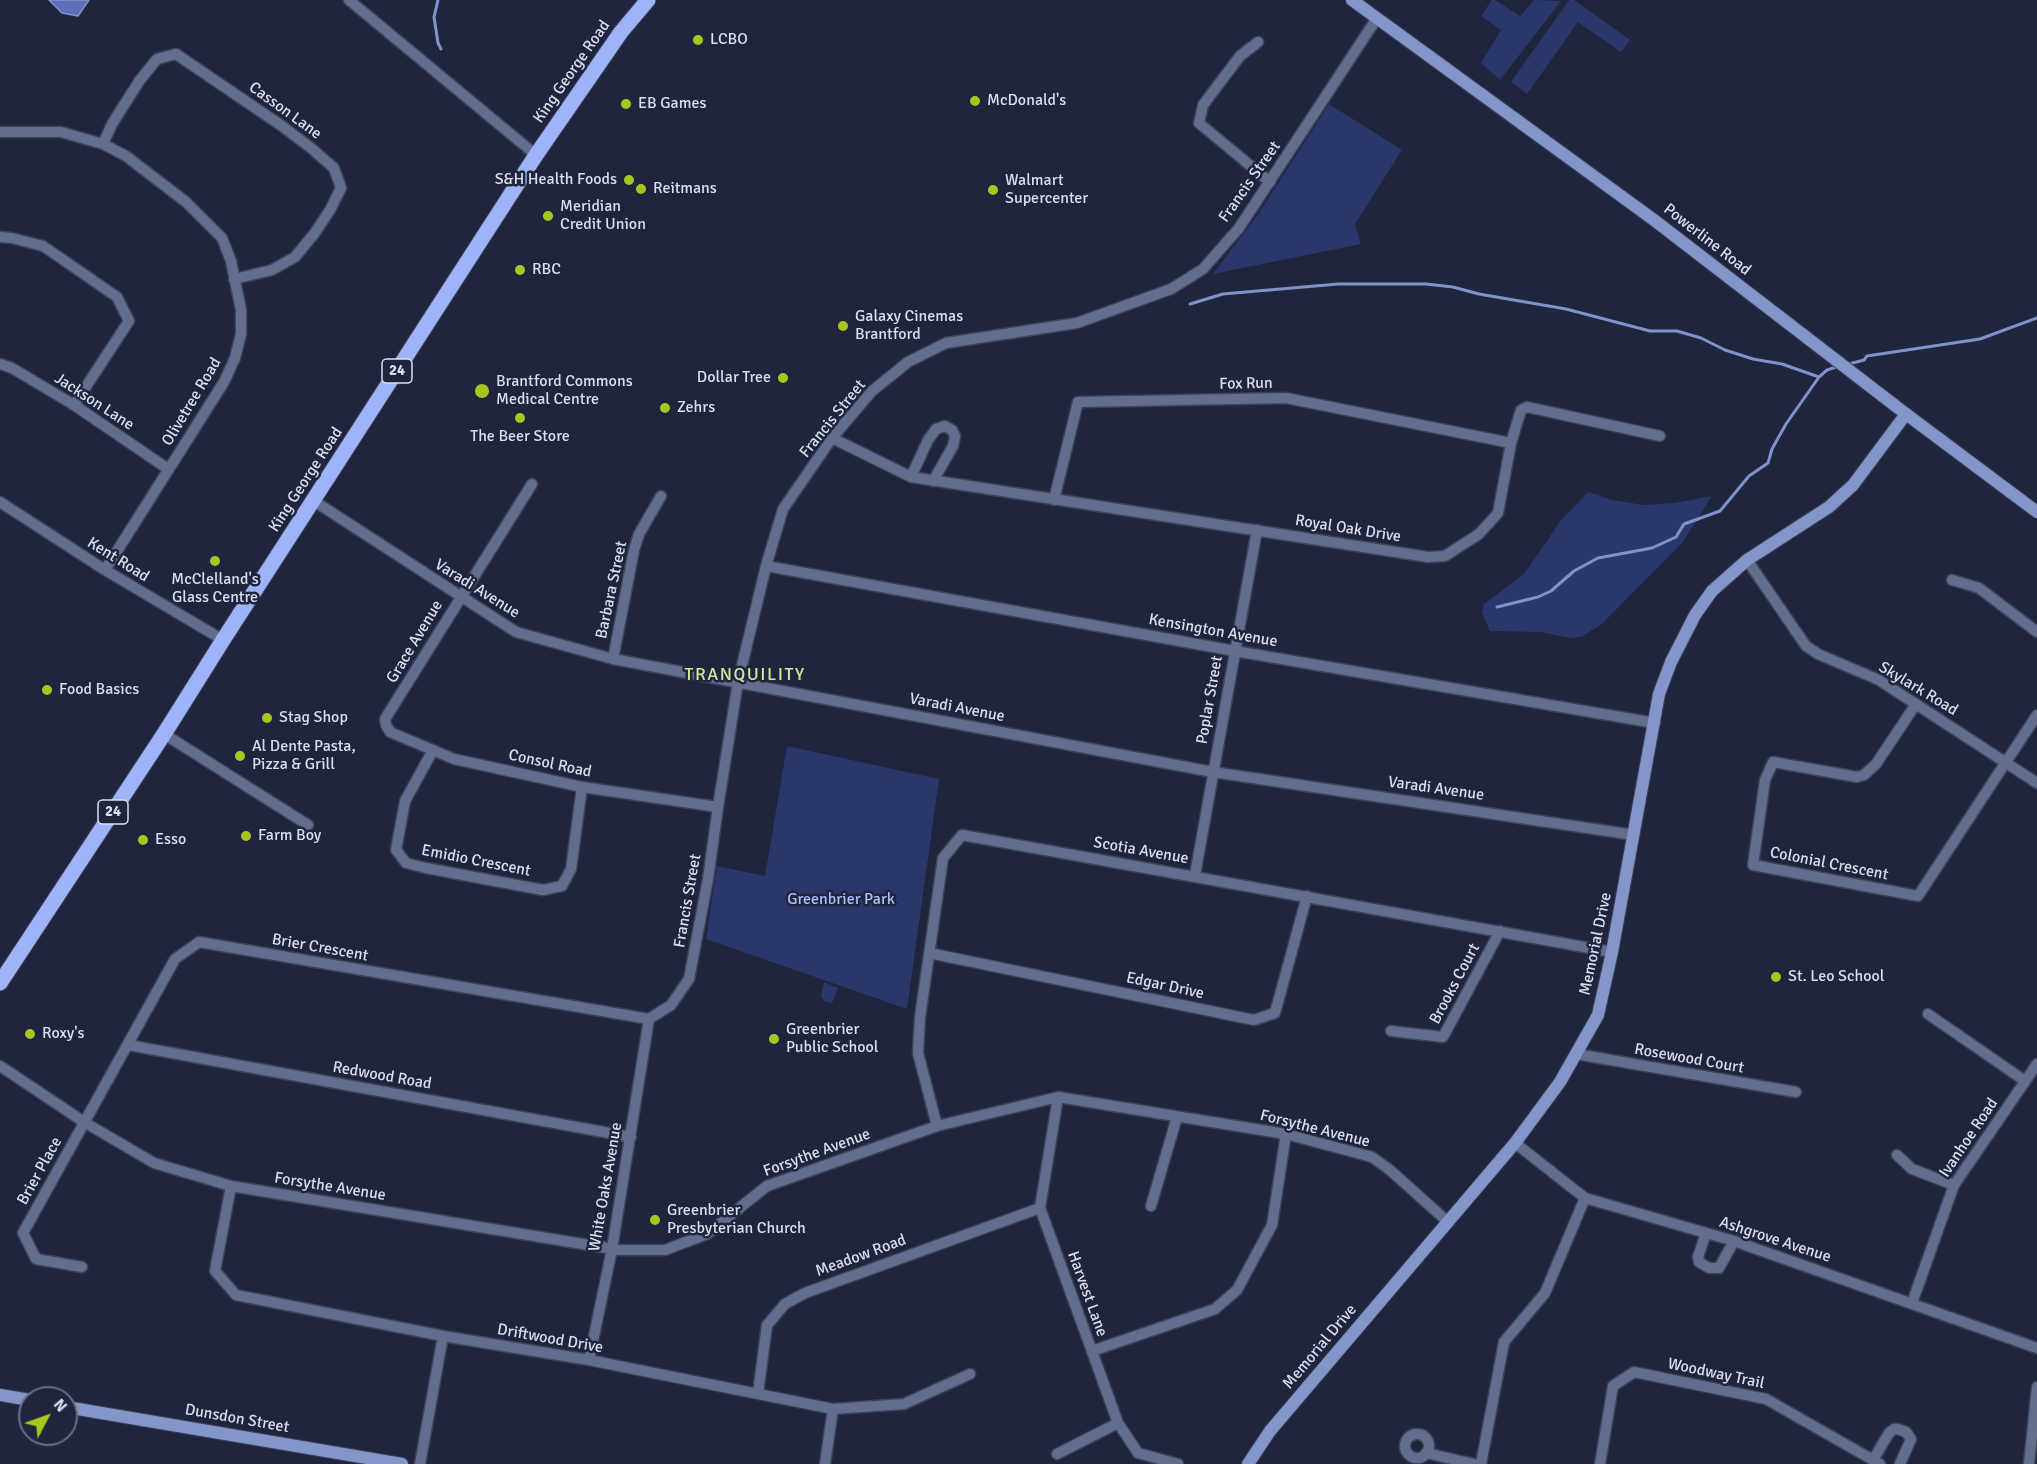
<!DOCTYPE html>
<html>
<head>
<meta charset="utf-8">
<style>
  body { margin:0 }
  #map { position:relative; width:2037px; height:1464px; overflow:hidden; background:#1e253d; font-family:Signika,sans-serif }
  canvas { display:block }
  .north { position:absolute; left:18px; top:1386px; width:60px; height:60px; box-sizing:border-box; background:#1e253d; border:2px solid #696f84; border-radius:50%; rotate:49deg; font-size:16px; font-weight:700; line-height:24px; text-align:center; color:#d9dfef }
  .north::after { content:''; display:block; margin:auto; width:21px; height:27px; background:#a8c71e; clip-path:polygon(50% 0,100% 100%,50% 72%,0 100%) }
</style>
</head>
<body>
<div id="map">
<canvas width="2037" height="1464"></canvas>
<div class="north">N</div>
</div>
<script>
const ctx = document.querySelector('canvas').getContext('2d');
ctx.lineJoin = 'round';
function paint(path, color) { ctx.fillStyle = color; ctx.fill(path, 'evenodd'); }
const shape = rows => new Path2D(rows.map(r => 'M' + r).join(''));
function trace(path, color, width, dash) { ctx.strokeStyle = color; ctx.lineWidth = width; ctx.lineCap = dash ? 'butt' : 'round'; ctx.setLineDash(dash || []); ctx.stroke(path); }
function label(font, color, halo, rows, align = 'center') {
  ctx.font = font + ' Signika,sans-serif'; ctx.lineWidth = 5; ctx.setLineDash([]); ctx.textBaseline = 'middle'; ctx.strokeStyle = halo; ctx.fillStyle = color; for (const [text, x, y, turn = 0] of rows) {
    ctx.save(); ctx.translate(x, y); ctx.rotate((+turn || 0) * Math.PI / 180); ctx.textAlign = isNaN(turn) ? turn : align; if (halo) ctx.strokeText(text, 0, 0); ctx.fillText(text, 0, 0); ctx.restore();
  }
}
const green = shape([
  [1492,0,1495,0,1520,16,1534,0,1561,1,1500,80,1481,63,1501,30,1481,16],
  [1569,0,1574,0,1630,40,1621,52,1578,22,1527,94,1511,82],
  [1329,104,1402,150,1355,224,1361,244,1213,274,1257,216],
  [1588,492,1612,500,1644,505,1675,503,1712,496,1682,543,1602,624,1581,637,1570,638,1541,632,1490,631,1482,612,1484,604,1524,574,1562,519],
  [787,746,939,779,907,1009,706,939,717,866,765,876],
  [824,982,838,988,832,1003,824,1001,821,996]
]);
const water = shape([
  [49,0,89,0,78,16,62,13,49,0]
]);
const stream = shape([
  [438,0,434,17,438,43,441,49],
  [1190,304,1223,294,1338,284,1426,284,1453,287,1479,294,1566,309,1650,331,1677,331,1701,338,1725,350,1753,359,1782,364,1819,377],
  [1849,364,1864,360,1867,356,1980,339,2037,318],
  [1497,607,1538,597,1551,591,1574,571,1598,558,1652,548,1676,537,1684,524,1720,511,1749,476,1768,463,1772,449,1786,424,1819,377,1827,370,1839,366]
]);
const minor = shape([
  [349,0,536,155],
  [1258,42,1240,56,1203,105,1199,123,1270,182],
  [0,132,61,132,103,144,126,156,186,202,222,238,231,261,241,310,241,334,235,358,224,382,105,570],
  [103,144,112,124,140,80,157,59,176,54,282,126,311,148,334,168,341,188,330,210,314,234,295,257,272,270,234,279],
  [0,237,12,238,43,246,117,297,129,321,74,405],
  [0,364,12,368,74,405,168,469],
  [832,438,911,477,1428,557,1445,556,1479,534,1498,513,1511,443,1521,410,1527,407,1660,436],
  [911,477,928,440,936,429,945,426,952,430,955,436,953,446,933,481],
  [532,484,385,719,386,725,390,732,454,759,582,787,718,807],
  [1054,500,1078,402,1286,398,1511,443],
  [314,501,516,632,613,659,1213,772,1634,835],
  [0,502,105,570,223,640],
  [1747,560,1806,646,1818,654,1879,680,2037,783],
  [766,566,1235,651,1655,723],
  [1952,580,1979,588,2037,632],
  [613,659,634,550,639,534,661,496],
  [1916,704,1876,764,1864,775,1857,777,1773,762,1765,780,1753,865,1918,896,2037,715],
  [164,734,308,825],
  [433,750,405,801,396,850,406,863,426,868,543,890,562,886,571,869,582,787],
  [1195,875,1257,530],
  [929,953,1254,1020,1275,1013,1307,896],
  [1928,1014,2025,1081],
  [649,1019,671,1005,689,979,708,879,718,807,738,682,766,566,783,509,832,438,872,391,908,362,946,343,1077,323,1171,289,1203,269,1239,228,1377,18],
  [1391,1031,1443,1037,1500,931],
  [128,1045,631,1137],
  [1576,1054,1796,1092],
  [0,1066,84,1122,154,1163,231,1186,619,1250,665,1250,707,1234,767,1186,937,1126,1058,1097,1286,1134,1372,1157,1390,1170,1448,1222],
  [1058,1097,1040,1208,1118,1423,1138,1453,1178,1464],
  [937,1126,918,1053,920,1017,943,858,962,835,1612,952],
  [1515,1143,1585,1198,1734,1241,2037,1348],
  [1897,1155,1912,1169,1954,1185],
  [231,1186,215,1271,236,1295,443,1336,589,1360,833,1409,904,1404,970,1374],
  [1151,1206,1177,1117],
  [1706,1233,1698,1257,1699,1262,1709,1268,1719,1268,1734,1241],
  [82,1267,36,1259,23,1233,175,959,199,942,649,1019],
  [1912,1303,1954,1185,2037,1064],
  [1092,1351,1215,1309,1237,1290,1272,1225,1286,1134],
  [589,1360,612,1249,649,1019],
  [758,1393,767,1325,785,1304,805,1293,1040,1208],
  '1405 1446a12 12 0 1 1 24 0a12 12 0 1 1-24 0Z',
  [1426,1453,1474,1464],
  [1057,1454,1118,1423],
  [1873,1460,1889,1433,1894,1429,1898,1429,1906,1432,1911,1439,1900,1464],
  [420,1464,443,1336],
  [825,1464,833,1409],
  [1481,1464,1504,1342,1545,1293,1585,1198],
  [1600,1464,1613,1386,1634,1372,1766,1399,1880,1464],
  [2029,1464,2037,1387]
]);
const secondary = shape([
  [1352,0,1654,220,1906,414,2037,512],
  [0,1395,30,1400],
  [66,1407,402,1464],
  [1248,1464,1270,1431,1515,1143,1560,1082,1598,1015,1612,952,1659,694,1671,662,1695,615,1712,591,1747,560,1829,507,1853,485,1906,414]
]);
const primary = shape([
  [0,983,164,734,223,640,536,155,621,32,648,0]
]);
const markers = [
  [698,40,6,"#a8c71e"],
  [975,101,6,"#a8c71e"],
  [626,104,6,"#a8c71e"],
  [629,180,6,"#a8c71e"],
  [641,189,6,"#a8c71e"],
  [993,190,6,"#a8c71e"],
  [548,216,6,"#a8c71e"],
  [520,270,6,"#a8c71e"],
  [843,326,6,"#a8c71e"],
  [783,378,6,"#a8c71e"],
  [482,391,8,"#a8c71e"],
  [665,408,6,"#a8c71e"],
  [520,418,6,"#a8c71e"],
  [215,561,6,"#a8c71e"],
  [47,690,6,"#a8c71e"],
  [267,718,6,"#a8c71e"],
  [240,756,6,"#a8c71e"],
  [246,836,6,"#a8c71e"],
  [143,840,6,"#a8c71e"],
  [1776,977,6,"#a8c71e"],
  [30,1034,6,"#a8c71e"],
  [774,1039,6,"#a8c71e"],
  [655,1220,6,"#a8c71e"]
];
const shields = [
  [397,371,30],
  [113,812,30]
];
const shieldNames = [
  ["24",397,371],
  ["24",113,812]
];
const poiNames = [
  ["LCBO",710,40],
  ["McDonald's",987,101],
  ["EB Games",638,104],
  ["S&H Health Foods",617,180,"right"],
  ["Walmart",1005,181],
  ["Supercenter",1005,199],
  ["Reitmans",653,189],
  ["Meridian",560,207],
  ["Credit Union",560,225],
  ["RBC",532,270],
  ["Galaxy Cinemas",855,317],
  ["Brantford",855,335],
  ["Dollar Tree",771,378,"right"],
  ["Brantford Commons",496,382],
  ["Medical Centre",496,400],
  ["Zehrs",677,408],
  ["The Beer Store",520,437,"center"],
  ["McClelland's",215,580,"center"],
  ["Glass Centre",215,598,"center"],
  ["Food Basics",59,690],
  ["Stag Shop",279,718],
  ["Al Dente Pasta,",252,747],
  ["Pizza & Grill",252,765],
  ["Farm Boy",258,836],
  ["Esso",155,840],
  ["St. Leo School",1788,977],
  ["Greenbrier",786,1030],
  ["Public School",786,1048],
  ["Roxy's",42,1034],
  ["Greenbrier",667,1211],
  ["Presbyterian Church",667,1229]
];
const streetNames = [
  ["King George Road",572,72,-55],
  ["Casson Lane",285,111,36],
  ["Francis Street",1250,182,-55],
  ["Powerline Road",1707,240,38],
  ["Fox Run",1246,384,-1],
  ["Jackson Lane",94,402,33],
  ["Olivetree Road",192,402,-59],
  ["Francis Street",833,419,-51],
  ["King George Road",306,480,-57],
  ["Royal Oak Drive",1348,529,9],
  ["Kent Road",118,560,32],
  ["Varadi Avenue",477,589,32],
  ["Barbara Street",612,590,-78],
  ["Kensington Avenue",1213,631,10],
  ["Grace Avenue",415,642,-59],
  ["Skylark Road",1918,689,31],
  ["Poplar Street",1210,700,-80],
  ["Varadi Avenue",957,708,11],
  ["Consol Road",550,764,12],
  ["Varadi Avenue",1436,789,8],
  ["Scotia Avenue",1141,851,10],
  ["Emidio Crescent",476,861,11],
  ["Colonial Crescent",1829,864,11],
  ["Francis Street",688,901,-80],
  ["Memorial Drive",1596,944,-78],
  ["Brier Crescent",320,948,10],
  ["Brooks Court",1455,984,-62],
  ["Edgar Drive",1165,986,12],
  ["Rosewood Court",1689,1059,10],
  ["Redwood Road",382,1076,10],
  ["Forsythe Avenue",1315,1129,14],
  ["Ivanhoe Road",1969,1138,-56],
  ["Forsythe Avenue",817,1153,-20],
  ["Brier Place",40,1171,-61],
  ["Forsythe Avenue",330,1187,9],
  ["White Oaks Avenue",606,1187,-80],
  ["Ashgrove Avenue",1775,1240,18],
  ["Meadow Road",861,1256,-20],
  ["Harvest Lane",1087,1294,70],
  ["Driftwood Drive",550,1339,10],
  ["Memorial Drive",1320,1347,-50],
  ["Woodway Trail",1716,1374,12],
  ["Dunsdon Street",237,1419,10]
];
const parkNames = [
  ["Greenbrier Park",841,900]
];
const neighbourhoodNames = [
  ["TRANQUILITY",745,675]
];
paint(green, '#2b376a');
paint(water, '#5b6fba');
trace(water, '#8191ca', 1.5);
trace(stream, '#8191ca', 3);
trace(minor, '#3c4359', 13);
trace(secondary, '#3c4359', 14);
trace(primary, '#3c4359', 17);
trace(minor, '#636d8e', 10);
trace(secondary, '#8495ca', 12);
trace(primary, '#9fb4f8', 15);
for (const [x, y, r, color] of markers) { const dot = new Path2D(); dot.arc(x, y, r, 0, 2 * Math.PI); ctx.fillStyle = color; ctx.fill(dot); trace(dot, '#1e253d', 2); }
for (const [x, y, w] of shields) { const box = new Path2D(); box.roundRect(x - w / 2, y - 12, w, 24, 4.5); ctx.fillStyle = '#1e253d'; ctx.fill(box); trace(box, '#d9dfef', 1.5); }
label('bold 15px', '#d9dfef', null, shieldNames);
label('16px', '#d9dfef', '#1e253d', poiNames, 'left');
label('16px', '#d9dfef', '#1e253d', streetNames);
label('16px', '#adc0fe', '#1e253d', parkNames);
ctx.letterSpacing = '1.5px';
label('18px', '#d2e79b', '#1e253d', neighbourhoodNames);
ctx.letterSpacing = '0px';
</script>
</body>
</html>
